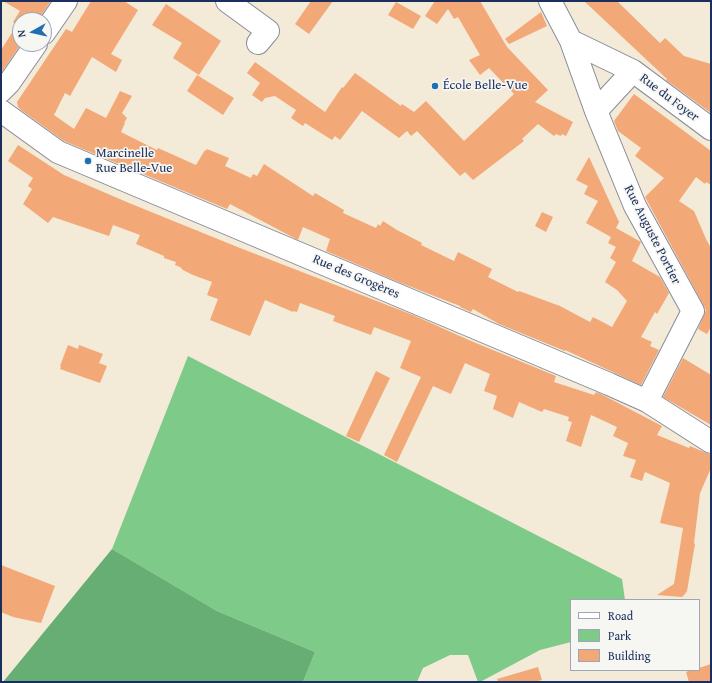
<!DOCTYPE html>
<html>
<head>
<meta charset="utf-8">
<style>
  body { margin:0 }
  #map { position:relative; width:712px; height:683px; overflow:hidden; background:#f3ead8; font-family:"Gentium Book Plus",serif }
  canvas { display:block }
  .frame { position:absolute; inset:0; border:2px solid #1b2f5e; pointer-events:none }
  .legend { position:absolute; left:570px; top:599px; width:130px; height:72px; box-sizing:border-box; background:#f6f6f2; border:1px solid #9ea6b7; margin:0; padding:5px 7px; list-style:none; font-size:12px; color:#1b2f5e }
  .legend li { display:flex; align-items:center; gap:8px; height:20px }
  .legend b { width:20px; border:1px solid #9ea6b7 }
  .north { position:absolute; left:12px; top:12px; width:40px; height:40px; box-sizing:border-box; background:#f6f6f2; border:1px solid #9ea6b7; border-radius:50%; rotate:262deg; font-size:11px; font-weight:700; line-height:16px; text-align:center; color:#1b2f5e }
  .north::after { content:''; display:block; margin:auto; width:14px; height:18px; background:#1f6fb2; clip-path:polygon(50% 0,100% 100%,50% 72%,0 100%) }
</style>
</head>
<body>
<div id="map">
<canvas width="712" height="683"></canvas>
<div class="frame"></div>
<ul class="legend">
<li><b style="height:5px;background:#fff"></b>Road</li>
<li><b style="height:11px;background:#7eca88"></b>Park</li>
<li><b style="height:11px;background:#f3a878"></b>Building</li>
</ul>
<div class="north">N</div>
</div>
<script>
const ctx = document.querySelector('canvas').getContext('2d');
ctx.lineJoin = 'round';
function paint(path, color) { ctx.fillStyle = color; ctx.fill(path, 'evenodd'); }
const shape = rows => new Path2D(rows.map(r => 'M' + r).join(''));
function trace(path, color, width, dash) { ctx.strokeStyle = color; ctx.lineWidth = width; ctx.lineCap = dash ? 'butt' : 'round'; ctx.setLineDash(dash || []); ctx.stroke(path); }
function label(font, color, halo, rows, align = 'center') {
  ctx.font = font + ' "Gentium Book Plus",serif'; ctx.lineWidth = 3.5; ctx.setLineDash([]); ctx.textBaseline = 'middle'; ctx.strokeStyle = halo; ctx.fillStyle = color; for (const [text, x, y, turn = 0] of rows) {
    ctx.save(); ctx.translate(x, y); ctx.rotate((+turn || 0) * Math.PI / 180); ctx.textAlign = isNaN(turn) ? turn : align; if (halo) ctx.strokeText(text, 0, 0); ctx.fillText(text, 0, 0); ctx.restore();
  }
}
const green = shape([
  [188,356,622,579,625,600,571,600,571,642,540,650,480,682,478,682,468,655,450,655,423,668,417,682,303,682,315,652,217,611,112,549]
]);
const forest = shape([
  [112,549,217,611,315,652,303,682,3,682]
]);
const building = shape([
  [3,1,51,1,38,20,20,20,21,44,1,73,1,50,17,25,13,22,20,11],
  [91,1,124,1,138,10,111,54,122,60,116,72,92,57,70,96,65,93,54,115,74,129,86,108,106,118,120,91,132,96,122,113,127,118,124,123,125,123,121,132,157,150,158,148,196,165,205,150,206,151,207,149,229,158,225,166,251,178,253,174,257,176,264,164,313,196,315,193,344,210,343,213,376,228,378,224,380,226,383,221,397,230,422,243,421,245,454,261,458,252,492,269,488,277,518,292,519,291,560,306,590,322,593,317,612,327,627,301,617,290,605,282,616,262,610,258,616,247,608,243,611,237,586,223,598,201,584,194,588,186,576,180,589,157,619,222,616,228,641,242,632,261,660,277,669,293,657,314,655,312,641,337,652,342,650,346,659,350,641,385,565,350,565,351,499,324,473,309,471,312,460,307,460,306,396,281,326,251,330,239,303,227,298,240,230,204,227,209,64,141,21,110,18,107,17,102,66,29,72,32],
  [311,1,333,1,309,34,295,24],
  [435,1,480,1,507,47,548,90,535,102,573,122,566,136,562,134,561,136,556,134,554,136,538,124,522,139,524,141,473,180,465,172,460,176,417,131,411,136,407,131,399,138,362,111,340,140,335,136,332,140,305,123,303,126,291,118,296,110,275,96,265,98,262,102,252,95,260,83,247,73,255,62,325,112,342,87,343,88,355,73,401,106,402,104,414,112,426,101,464,141,514,94,489,68,480,75,469,60,480,55,458,17,454,19,448,9,437,24,425,16],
  [584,1,617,1,660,43,665,38,684,56,711,64,711,113,666,80,667,79],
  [396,2,421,16,413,29,388,15],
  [166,4,221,41,199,75,173,58,182,43,152,25],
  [541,12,547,26,509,44,505,39],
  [197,75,234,98,223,115,187,91],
  [634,94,711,151,711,185,706,182,705,184,696,177,679,201,694,211,706,239,711,248,711,327,707,334,698,329,706,310,645,197,664,178,635,156,641,148,618,131,614,121],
  [18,145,64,175,129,203,240,248,413,315,471,341,556,376,554,382,594,395,596,392,601,394,662,426,657,435,689,448,690,446,711,455,711,468,700,493,694,543,695,544,687,591,685,594,682,597,657,595,674,584,683,528,660,523,670,483,645,472,642,481,630,477,636,460,623,456,628,443,613,436,617,427,591,415,581,447,566,441,572,422,568,421,569,417,544,409,542,412,519,402,513,418,493,409,497,396,484,391,490,374,465,363,451,394,433,386,397,462,384,455,421,377,400,368,411,341,374,327,371,335,333,321,335,316,300,303,297,312,293,311,293,312,265,300,250,336,210,320,218,299,207,295,212,282,193,275,183,270,180,267,175,265,176,262,164,258,164,256,136,244,140,235,113,225,109,236,53,217,48,223,23,204,32,189,28,186,33,178,8,161],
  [542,212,553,217,546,232,535,226],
  [68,345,78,349,79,345,103,354,99,363,107,366,100,383,60,369,61,366,60,366],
  [683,358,711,375,711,425,663,397],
  [376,371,390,378,359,442,346,436],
  [1,565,55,586,41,623,13,617,1,612],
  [711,664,711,682,689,682,686,672,691,670,699,670,699,668],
  [538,667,542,680,534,682,498,682,497,679]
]);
const minor = shape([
  [227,1,268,31,258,43],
  [550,1,571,41,633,71,711,129],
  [44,33,66,1],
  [571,41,596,111,635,206,693,311,647,401],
  [1,91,9,83,36,44],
  [1,111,58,152,609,384,647,401,711,442],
  [596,111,633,71]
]);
const markers = [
  [435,86,4,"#1f6fb2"],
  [88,161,4,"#1f6fb2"]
];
const poiNames = [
  ["École Belle-Vue",443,86],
  ["Marcinelle",96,154],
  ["Rue Belle-Vue",96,169]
];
const streetNames = [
  ["Rue du Foyer",669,98,37],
  ["Rue Auguste Portier",652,235,63],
  ["Rue des Grogères",356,277,23]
];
paint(green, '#7eca88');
paint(forest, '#66ae74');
paint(building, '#f3a878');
trace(minor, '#878c9b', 24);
trace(minor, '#fff', 22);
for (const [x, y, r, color] of markers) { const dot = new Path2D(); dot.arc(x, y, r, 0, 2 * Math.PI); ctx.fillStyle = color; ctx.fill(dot); trace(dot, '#f6f6f2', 1.5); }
label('13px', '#1b2f5e', '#f6f6f2', poiNames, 'left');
label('13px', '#1b2f5e', '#f6f6f2', streetNames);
</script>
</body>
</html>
